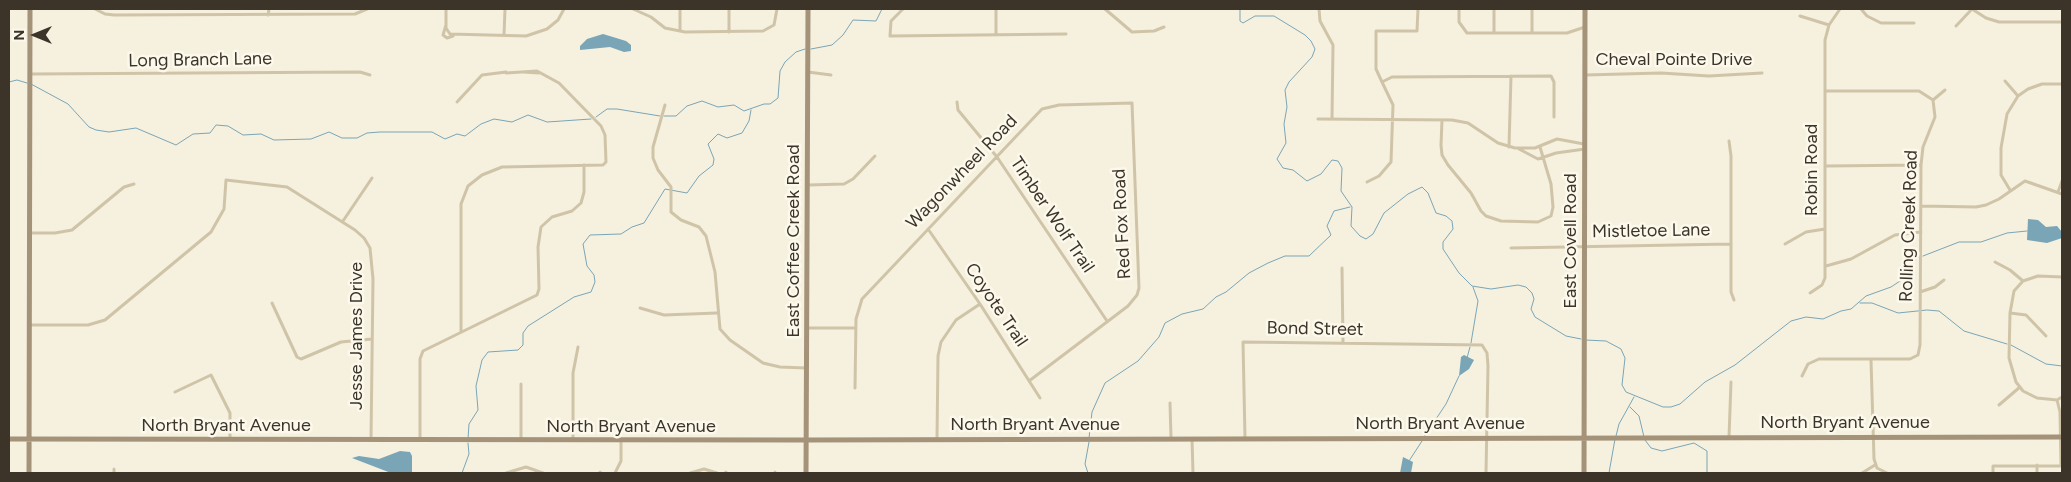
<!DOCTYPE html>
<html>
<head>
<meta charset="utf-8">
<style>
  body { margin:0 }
  #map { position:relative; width:2071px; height:482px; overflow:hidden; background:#f6f0de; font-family:Figtree,sans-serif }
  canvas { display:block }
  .frame { position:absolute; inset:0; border:10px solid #3c3429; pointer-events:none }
  .north { position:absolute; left:10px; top:10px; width:50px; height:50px; -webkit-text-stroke:4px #fcf9ec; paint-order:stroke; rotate:270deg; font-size:14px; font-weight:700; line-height:20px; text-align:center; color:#3c3429 }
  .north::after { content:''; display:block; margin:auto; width:18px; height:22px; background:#3c3429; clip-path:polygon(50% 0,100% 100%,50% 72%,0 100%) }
</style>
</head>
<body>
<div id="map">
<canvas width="2071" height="482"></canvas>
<div class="frame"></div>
<div class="north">N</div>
</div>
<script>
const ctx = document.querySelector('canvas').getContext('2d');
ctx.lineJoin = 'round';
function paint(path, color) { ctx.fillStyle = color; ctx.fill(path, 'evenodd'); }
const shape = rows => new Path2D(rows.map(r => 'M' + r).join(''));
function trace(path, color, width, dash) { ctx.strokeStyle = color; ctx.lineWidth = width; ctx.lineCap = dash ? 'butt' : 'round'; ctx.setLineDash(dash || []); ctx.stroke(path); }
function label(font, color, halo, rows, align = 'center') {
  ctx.font = font + ' Figtree,sans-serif'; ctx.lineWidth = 5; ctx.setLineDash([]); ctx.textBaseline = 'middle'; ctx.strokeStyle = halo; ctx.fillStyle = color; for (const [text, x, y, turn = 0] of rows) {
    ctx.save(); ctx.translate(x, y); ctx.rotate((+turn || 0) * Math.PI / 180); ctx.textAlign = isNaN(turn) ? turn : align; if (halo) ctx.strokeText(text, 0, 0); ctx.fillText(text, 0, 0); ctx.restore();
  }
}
const water = shape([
  [603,34,626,41,631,45,631,51,624,52,610,47,580,50,580,46,587,39],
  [2028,219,2038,220,2046,227,2057,226,2062,232,2062,238,2047,243,2027,240],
  [1464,355,1474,360,1469,369,1459,376,1461,357],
  [400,451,410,452,412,456,412,473,391,473,352,458,359,456,379,459],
  [1403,457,1413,462,1411,473,1400,473]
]);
const stream = shape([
  [1240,9,1240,21,1243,23,1255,16,1274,16,1305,35,1311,41,1315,49,1312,57,1289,82,1285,90,1287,107,1284,124,1286,143,1277,159,1283,168,1293,170,1307,181,1321,174,1332,160,1338,161,1342,168,1341,191,1352,207,1351,226,1360,236,1366,239,1373,234,1384,213,1408,194,1422,187,1428,193,1436,213,1446,216,1452,221,1453,229,1443,242,1443,249,1459,273,1472,286,1491,289,1518,285,1526,287,1532,293,1534,299,1531,309,1535,317,1566,336,1581,339],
  [811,49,832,45,843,35,853,20,876,21,882,9],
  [9,82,17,80,27,83],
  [31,84,68,104,89,127,96,130,109,132,136,128,176,145,193,134,210,133,216,125,228,126,243,135,261,134,274,140,311,139,329,132,342,138,357,138,367,133,380,132,432,132,445,139,457,134,465,136,481,124,494,119,512,122,528,115,547,122,591,119],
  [664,116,676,116,687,106,702,101,718,107,734,105,744,111,764,104,770,104,778,98,780,71,785,62,796,52,805,49],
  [596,117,607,109,617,109,660,116],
  [1923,256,1959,242,1981,242,2007,233,2027,231],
  [1860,303,1872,303,1898,313,1927,310,1939,311,1964,331,2007,344],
  [1585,340,1606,341,1621,349,1625,358,1622,385,1626,392,1663,407,1671,407,1680,404,1705,382,1735,365,1791,321,1806,317,1823,319,1841,311,1851,309,1866,296,1891,287,1906,277,1913,262,1919,257],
  [1471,343,1478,301,1473,287],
  [2011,345,2046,364,2062,366],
  [1467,358,1470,347],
  [1630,407,1639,416,1644,437],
  [1616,436,1619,424,1634,397],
  [1424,437,1446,404,1459,376],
  [1089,438,1092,412,1105,383,1138,361,1159,337,1165,323,1182,314,1203,309,1216,297,1226,292,1249,273,1268,263,1285,256,1309,256,1331,235,1327,226,1334,211,1350,207],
  [468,439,469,424,478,410,476,386,482,360,488,352,518,350,523,345,523,333,528,326,574,297,591,292,595,282,594,275,587,266,583,244,590,235,621,234,632,227,644,223,665,189,687,193,699,176,713,165,714,159,708,144,718,134,727,138,742,133,749,121,751,110],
  [1645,440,1651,448,1662,451,1694,443,1707,451,1707,473],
  [1409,461,1422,441],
  [462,473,469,454,468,443],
  [1088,473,1085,464,1089,442],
  [1609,473,1615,439]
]);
const street = shape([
  [95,9,105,14,114,15,355,14,367,9],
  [446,9,446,28,450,34,526,36,547,29,558,20,564,9],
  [633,9,651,17,665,28,685,32,763,31,774,25,777,9],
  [729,9,729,32],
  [903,9,891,21,890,36,1066,34],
  [996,9,996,35],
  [1105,9,1132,32,1154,31,1164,27],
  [1319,9,1320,21,1333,45,1332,119],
  [1459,9,1459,22,1467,33,1567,33,1585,27],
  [1861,9,1867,16,1881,23,1914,23],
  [1972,9,1986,18,1999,22,2062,22],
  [268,15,269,9],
  [1800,16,1829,25],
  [446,25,443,35,447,38,453,36],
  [1956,26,1972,9],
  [680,31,680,9],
  [1494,33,1494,9],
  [1532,33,1532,9],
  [504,35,505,9],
  [523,72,539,73],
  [808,72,831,75],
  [30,74,360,72,370,75],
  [1585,75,1661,73,1709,76,1762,73],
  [2005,81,2018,96],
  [1382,82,1376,69,1376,31,1417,31,1418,9],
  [1933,100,1945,90],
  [457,102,482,75,506,72],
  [957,102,958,110,997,157,1107,321],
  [665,105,653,147,653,158,658,170,671,187,671,212,681,220,699,227,706,236,715,272,720,329,730,340,763,363,780,367,806,368],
  [1318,119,1452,120,1468,123,1498,143,1515,148,1535,148,1557,139,1584,144],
  [1442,120,1441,145,1442,155,1448,165,1471,193,1481,211,1486,216,1501,221,1538,222,1551,216,1553,207,1551,184,1540,147],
  [1729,141,1731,156,1731,292,1734,300],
  [1509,147,1511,76],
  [1519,149,1538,159,1556,153,1585,149],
  [1826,166,1921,165],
  [1367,182,1379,176,1391,162,1393,105,1382,82,1392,77,1551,76,1554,82,1554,117],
  [808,185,844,184,853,179,875,156],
  [2010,190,2001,175,2001,148,2007,114,2018,96,2028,89,2042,84,2062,84],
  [2058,192,2062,181],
  [1921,206,1976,207,1986,205,1999,199,2025,181,2062,194],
  [343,221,372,178],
  [928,229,980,304,1040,398],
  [30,233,55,233,72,230,124,187,134,184],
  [1785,244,1806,232,1825,229],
  [1511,248,1731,244],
  [1995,262,2010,270,2023,281],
  [1826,266,1851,259,1895,235,1921,232],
  [1342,268,1343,343],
  [1920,292,1935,287,1944,280],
  [1810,293,1822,285,1825,278,1825,40,1829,25,1840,9],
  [272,303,297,357,301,359,341,342,372,339],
  [640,308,664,315,717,313],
  [2010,313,2026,315,2046,336],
  [29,325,88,325,105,320,211,232,224,209,226,180,287,187,355,230,364,238,370,248,373,279,371,440],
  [807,328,856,328],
  [461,331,461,204,468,186,482,175,502,167,603,165,606,162,605,135,601,126,559,83,537,71,506,73],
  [1871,360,1874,459,1877,468,1887,473],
  [1802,376,1808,364,1819,359,1910,359,1918,355,1920,345,1921,165,1923,147,1935,117,1933,100,1919,91,1826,91],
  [521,384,521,440],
  [855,388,856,319,862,299,1042,109,1059,105,1132,103,1139,288,1137,295,1128,306,1029,381],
  [175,392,211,375,230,413,230,439],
  [2057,400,2037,398,2023,391,2016,382,2009,358,2010,313,2014,291,2023,281,2038,276,2062,277],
  [2057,400,2060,412,2061,466],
  [2057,400,2062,397],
  [1170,403,1171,438],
  [1999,405,2020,387],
  [1729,437,1731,382],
  [1245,438,1243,342,1482,345,1487,353,1488,366,1486,473],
  [937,439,938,356,941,342,956,320,980,304],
  [1192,439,1193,473],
  [420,440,420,359,423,351,537,295,539,289,538,247,541,227,552,217,572,211,581,203,584,192,584,165],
  [573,440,573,373,578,347],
  [114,469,114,473],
  [600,472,601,473],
  [506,473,526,467,543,473],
  [615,473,621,461,621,440],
  [690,473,704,469,717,473],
  [725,473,726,472],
  [775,473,775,472],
  [1862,473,1875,465],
  [1993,473,1993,466,2062,466],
  [2037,473,2037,465]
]);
const secondary = shape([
  [9,439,806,440,2062,437],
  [29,473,30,9],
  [806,473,808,9],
  [1584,473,1585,9]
]);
const streetNames = [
  ["Long Branch Lane",200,60,-1],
  ["Cheval Pointe Drive",1674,60],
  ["Robin Road",1812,170,-90],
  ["Wagonwheel Road",962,172,-46],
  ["Timber Wolf Trail",1052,215,56],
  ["Red Fox Road",1122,224,-93],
  ["Rolling Creek Road",1909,226,-88],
  ["Mistletoe Lane",1651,231,-1],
  ["East Coffee Creek Road",794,241,-90],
  ["East Covell Road",1571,241,-90],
  ["Coyote Trail",996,305,56],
  ["Bond Street",1315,329,1],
  ["Jesse James Drive",357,336,-90],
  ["North Bryant Avenue",1845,423],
  ["North Bryant Avenue",1440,424],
  ["North Bryant Avenue",1035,425],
  ["North Bryant Avenue",226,426],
  ["North Bryant Avenue",631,427]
];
paint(water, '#79a5b7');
trace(stream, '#79a5b7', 1);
trace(street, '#d0c4a8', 3);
trace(secondary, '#a49379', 5);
label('18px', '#3c3429', '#fcf9ec', streetNames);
</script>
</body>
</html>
